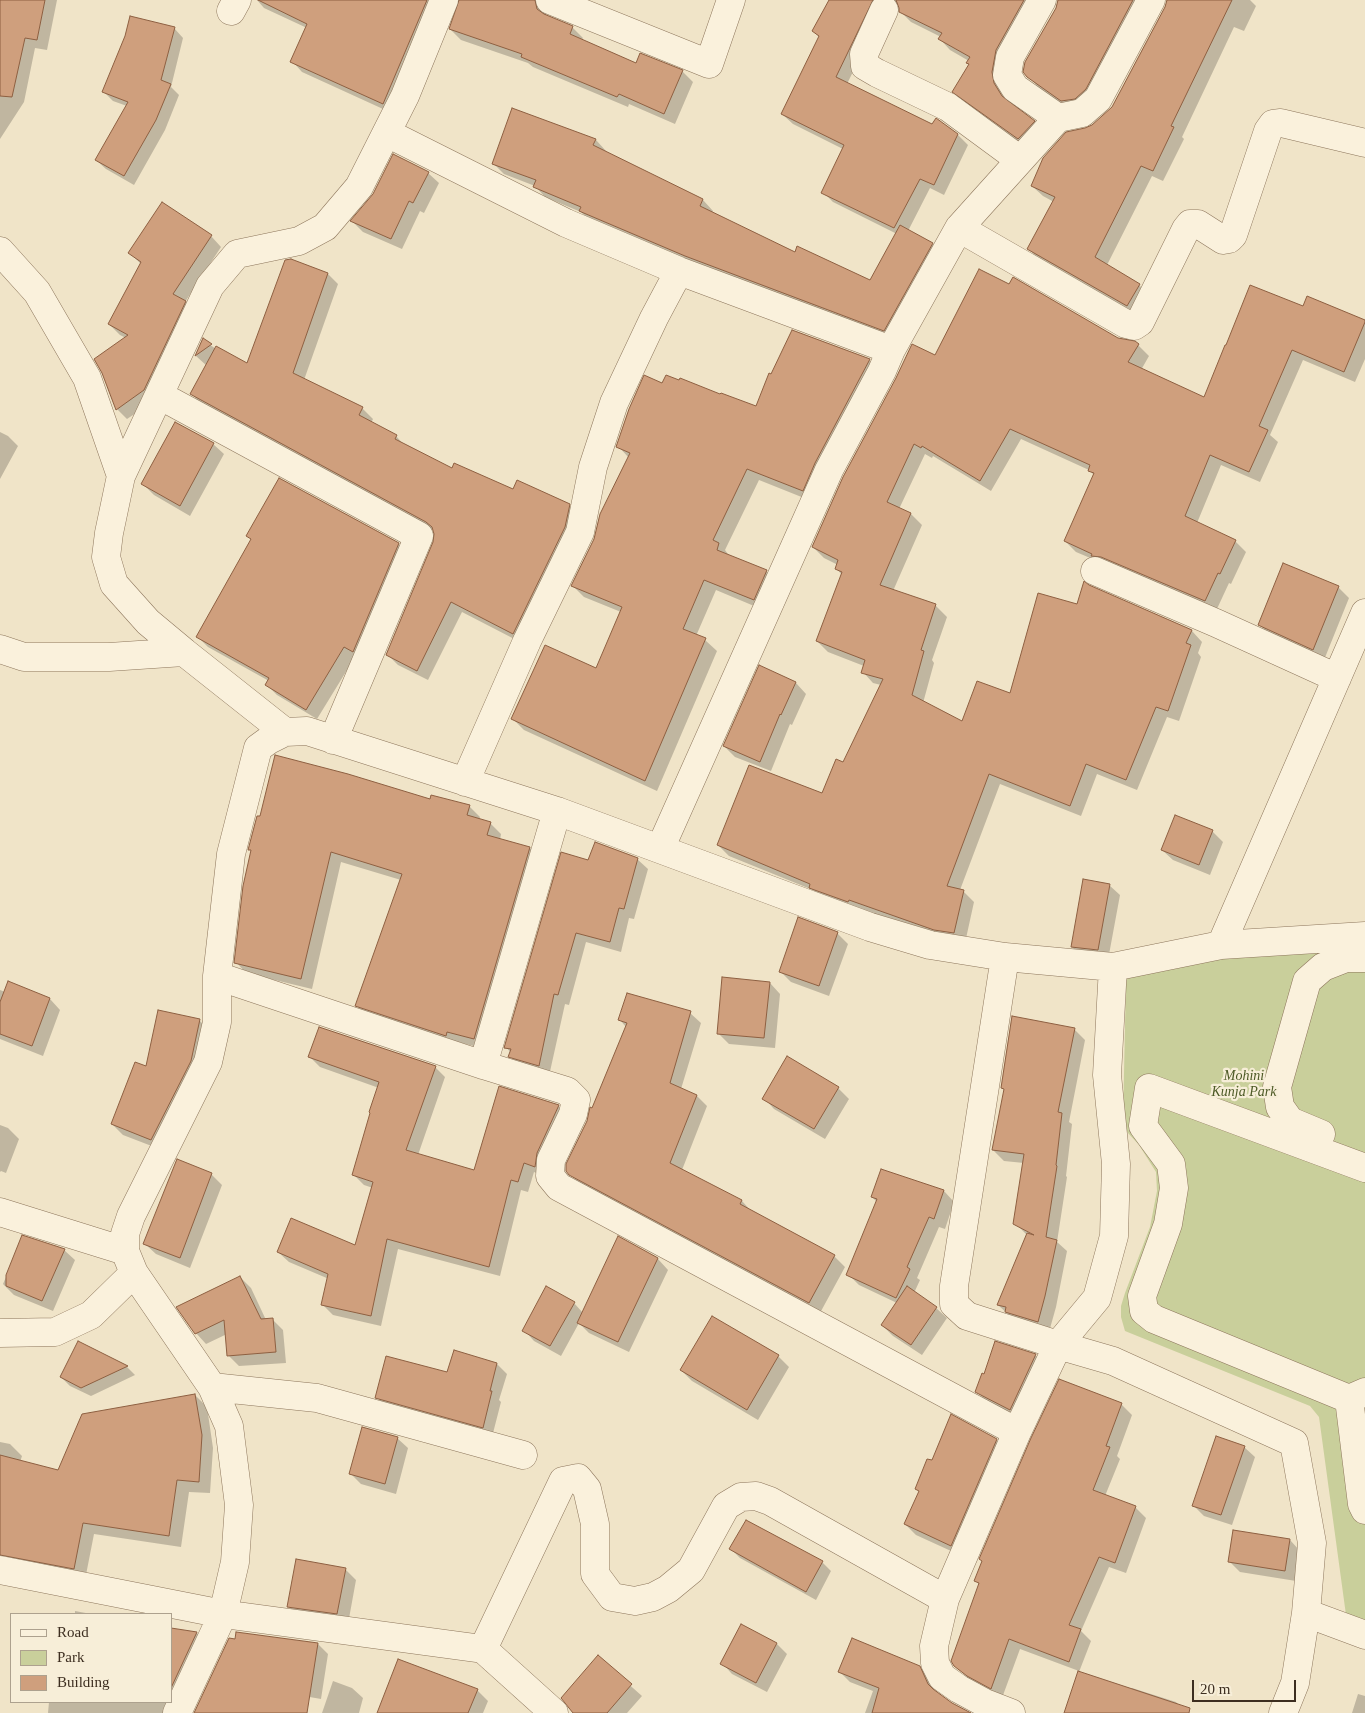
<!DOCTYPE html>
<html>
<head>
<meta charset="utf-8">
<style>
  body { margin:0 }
  #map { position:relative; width:1365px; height:1713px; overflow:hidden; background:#f0e4c8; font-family:"Times New Roman",serif }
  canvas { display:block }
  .legend { position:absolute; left:10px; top:1613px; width:162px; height:90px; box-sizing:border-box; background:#f7eed8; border:1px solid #ada18e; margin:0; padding:6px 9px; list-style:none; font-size:15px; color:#3d2e20 }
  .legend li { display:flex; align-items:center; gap:10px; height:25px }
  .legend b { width:25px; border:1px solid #ada18e }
  .scale { position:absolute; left:1192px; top:1680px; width:104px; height:22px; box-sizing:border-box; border:2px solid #3d2e20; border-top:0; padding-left:6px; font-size:15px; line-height:18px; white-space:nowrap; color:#3d2e20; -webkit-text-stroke:4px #f7eed8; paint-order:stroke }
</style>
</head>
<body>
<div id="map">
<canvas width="1365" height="1713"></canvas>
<ul class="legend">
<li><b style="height:6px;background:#faf1dc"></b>Road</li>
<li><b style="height:14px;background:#c9cf9b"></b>Park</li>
<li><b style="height:14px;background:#cf9f7d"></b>Building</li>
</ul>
<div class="scale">20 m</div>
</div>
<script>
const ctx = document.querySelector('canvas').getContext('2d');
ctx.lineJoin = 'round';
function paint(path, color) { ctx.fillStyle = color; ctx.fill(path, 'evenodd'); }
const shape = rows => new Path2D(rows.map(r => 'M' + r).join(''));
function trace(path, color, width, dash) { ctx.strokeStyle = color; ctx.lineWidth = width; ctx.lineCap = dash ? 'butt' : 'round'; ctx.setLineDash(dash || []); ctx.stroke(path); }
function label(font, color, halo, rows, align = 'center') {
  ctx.font = font + ' "Times New Roman",serif'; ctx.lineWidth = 4.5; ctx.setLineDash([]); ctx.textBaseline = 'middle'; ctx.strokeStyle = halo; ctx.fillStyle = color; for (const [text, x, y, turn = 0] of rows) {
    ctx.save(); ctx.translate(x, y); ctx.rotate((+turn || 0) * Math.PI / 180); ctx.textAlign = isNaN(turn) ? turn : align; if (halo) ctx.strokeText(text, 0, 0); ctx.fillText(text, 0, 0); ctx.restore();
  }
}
const green = shape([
  [1365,945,1365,1622,1346,1615,1319,1417,1310,1406,1125,1331,1121,1317,1121,1306,1125,1293,1150,1227,1157,1191,1156,1172,1139,1145,1128,1133,1123,1121,1126,979,1131,972,1139,967]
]);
const shadow = shape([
  [0,0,57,0,47,50,35,48,24,102,0,139],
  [257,0,444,0,394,114,302,72,292,61,307,28,264,8],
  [460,0,535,1,545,11,547,17,572,27,583,38,582,40,637,64,682,71,693,82,675,124,629,104,628,107,533,67,528,63,461,40,450,29],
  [830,0,872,0,883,10,847,84,933,126,958,135,968,145,944,195,930,188,908,231,932,244,943,255,895,341,591,222,581,212,545,197,535,186,504,174,493,163,513,110,596,140,606,151,606,152,703,200,713,211,712,213,795,254,871,282,897,234,833,202,823,192,843,149,793,124,782,114,820,38,813,31],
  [889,0,1042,0,1004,95,1009,103,1034,122,1044,132,1029,149,965,102,954,92,970,65,969,61,950,50,940,39,941,37,911,22,900,11,899,5,894,5],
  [1059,0,1151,0,1073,111,1039,88,1028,76,1057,8],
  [1168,0,1250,0,1256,6,1244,31,1234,27,1182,137,1184,139,1163,181,1152,176,1107,265,1139,285,1150,296,1138,316,1039,260,1029,249,1054,202,1043,196,1032,186,1113,107,1166,8],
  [174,28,183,38,171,87,179,95,165,130,134,185,106,169,96,160,127,106,113,101,103,91],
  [428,173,439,183,424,213,420,211,402,249,363,232,352,221],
  [211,236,221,247,185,302,196,313,154,401,127,419,117,409,126,338,120,335,109,324,141,264,130,253],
  [328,274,338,284,304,380,362,408,373,419,371,423,396,436,405,446,453,469,514,491,569,505,580,516,524,644,462,612,428,680,398,665,387,654,435,542,434,530,202,405,192,394,207,366,196,356,203,340,216,349,248,365],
  [1303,308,1365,322,1365,359,1355,382,1303,360,1270,435,1278,442,1260,482,1221,465,1197,523,1235,541,1246,552,1231,584,1229,583,1216,611,1076,552,1065,541,1095,476,1089,470,1021,439,991,491,933,456,932,458,925,454,899,509,911,514,922,525,893,591,936,606,947,617,932,660,934,663,923,703,963,723,1011,695,1078,605,1192,631,1202,642,1198,653,1201,657,1179,721,1167,717,1137,790,1097,774,1081,816,1000,784,960,890,963,891,974,902,965,943,821,898,813,890,729,856,718,845,823,795,844,763,881,685,873,683,863,672,864,666,828,652,817,641,842,575,836,568,838,565,824,558,813,547,936,356,1118,339,1138,345,1149,356,1141,370,1204,399],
  [793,331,869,360,881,372,814,502,759,480,725,550,730,557,766,571,778,583,766,611,716,590,696,636,705,640,717,651,657,791,524,730,512,718,597,670,621,612,584,597,573,586,595,539,629,458,618,446,663,384,756,408],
  [0,432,8,436,18,446,0,479],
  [213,444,224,454,190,516,154,495,143,484],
  [248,536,398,544,409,555,355,657,317,719,277,695,267,685,269,681,208,647,198,637,252,540],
  [1338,587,1349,598,1324,660,1270,635,1259,624],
  [760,667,796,683,806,694,792,725,790,724,771,771,735,757,724,746],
  [430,801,469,806,480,817,479,820,490,823,501,834,500,840,530,848,540,859,485,1049,458,1042,457,1046,367,1016,356,1005,401,880,341,862,312,989,246,973,236,962,252,852,250,849],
  [1212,831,1223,842,1210,875,1173,860,1162,850],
  [637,859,648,869,634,919,629,918,621,952,586,942,569,1005,565,1004,549,1076,521,1067,510,1056,511,1053,506,1047,588,861],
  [1109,885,1120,895,1108,960,1083,958,1072,947],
  [837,933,848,944,829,996,791,982,780,971],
  [9,983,50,999,60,1010,43,1056,0,1039,0,990,5,992],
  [770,983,780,994,775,1048,729,1044,718,1033],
  [690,1013,701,1023,681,1089,697,1096,707,1106,682,1170,742,1201,752,1212,834,1256,845,1267,820,1313,581,1185,570,1174,593,1110,626,1027,620,1020],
  [199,1020,210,1031,162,1150,123,1135,112,1124,147,1068],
  [1074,1029,1085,1040,1069,1122,1072,1124,1066,1176,1067,1177,1057,1242,1067,1251,1056,1307,1049,1332,1009,1315,998,1305,1027,1235,1015,1223,1024,1163,1004,1161,993,1150,1005,1090,1002,1087],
  [309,1056,435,1067,445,1077,418,1155,475,1171,558,1106,569,1116,545,1177,534,1172,528,1192,521,1190,500,1276,398,1249,381,1326,333,1315,323,1305,329,1279,289,1262,278,1252,356,1246,373,1188,364,1185,353,1174,379,1088,320,1067],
  [838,1088,849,1099,825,1139,774,1109,764,1098],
  [0,1125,8,1128,19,1139,6,1173,1,1171,0,1172],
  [211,1174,222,1185,190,1268,156,1254,145,1244],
  [944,1191,954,1202,945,1229,939,1227,917,1278,920,1280,914,1293,936,1308,947,1318,922,1355,893,1336,882,1325,897,1303,859,1285,848,1274,877,1202,872,1197],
  [23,1237,64,1250,75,1260,53,1311,14,1295,3,1284],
  [618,1238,658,1259,668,1270,629,1352,589,1333,579,1323,561,1356,534,1341,524,1330,574,1303,583,1313],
  [240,1277,251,1288,266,1320,272,1319,283,1330,286,1363,239,1366,228,1355,227,1334,206,1344,196,1333],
  [78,1343,127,1367,135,1375,91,1396,70,1386,61,1377],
  [996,1343,1036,1356,1046,1366,1021,1420,987,1402,977,1392,985,1375],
  [454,1352,497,1364,507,1374,499,1400,501,1402,492,1437,387,1407,377,1398,448,1374],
  [778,1356,789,1367,758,1420,692,1381,681,1370],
  [195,1395,207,1407,213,1448,210,1493,189,1492,181,1547,94,1534,85,1580,19,1567,7,1555,0,1514,0,1442,10,1444,22,1456,20,1462,59,1471],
  [1121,1404,1132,1415,1117,1456,1120,1459,1105,1496,1135,1507,1146,1518,1126,1573,1109,1567,1081,1631,1091,1641,1079,1672,1131,1690,1132,1688,1176,1702,1186,1713,1065,1713,1079,1671,1020,1649,1002,1698,979,1686,967,1677,955,1666,980,1585,976,1581],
  [397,1438,408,1448,396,1494,361,1484,351,1474],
  [996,1440,1007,1451,962,1556,916,1535,905,1524,920,1492,916,1489,932,1462],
  [1244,1447,1255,1457,1232,1525,1204,1516,1194,1506],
  [1290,1540,1300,1551,1296,1581,1240,1572,1229,1561],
  [730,1548,822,1562,831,1571,816,1600,740,1558],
  [345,1569,356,1580,348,1624,299,1617,288,1606],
  [75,1611,91,1614,75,1614],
  [171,1629,197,1633,207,1644,175,1713,48,1713,49,1702,171,1702],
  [318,1644,328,1654,321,1699,264,1689,256,1713,196,1713],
  [777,1644,787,1654,767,1692,732,1674,722,1663],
  [598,1657,642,1696,627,1713,574,1713],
  [919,1667,930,1677,937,1694,968,1713,865,1713,873,1691,850,1682,840,1672],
  [333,1681,352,1688,363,1698,359,1713,322,1713],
  [477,1690,488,1701,483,1713,393,1713],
  [1358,1694,1365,1696,1365,1713,1352,1713]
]);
const building = shape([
  [0,0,45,0,37,40,25,38,12,97,0,96,0,0],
  [258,0,427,0,383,104,290,62,307,24,258,0],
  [459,0,535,0,537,9,544,14,573,26,570,34,636,63,640,53,683,70,664,114,619,94,617,97,521,57,522,54,449,29,459,0],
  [829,0,873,0,836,77,932,124,936,118,958,134,934,185,920,179,894,228,821,193,844,145,781,114,819,36,812,31,829,0],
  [896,0,1024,0,996,50,992,72,994,83,1002,96,1035,121,1018,139,952,92,969,64,966,63,970,57,938,39,942,33,899,12,899,8,896,0],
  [1058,0,1133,0,1086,89,1075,99,1061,101,1027,77,1023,72,1025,62,1056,8,1058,0],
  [1167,0,1232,0,1171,126,1174,127,1153,171,1141,166,1095,257,1140,284,1127,306,1027,249,1055,197,1031,186,1043,158,1066,132,1085,128,1092,125,1112,107,1165,7,1167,0],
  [130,16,175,27,161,80,171,84,156,120,124,176,95,160,128,102,102,92,125,36,130,16],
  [512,108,596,139,593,145,703,199,700,206,795,252,797,246,870,280,900,225,933,243,884,331,685,256,579,211,581,207,533,187,536,180,492,164,512,108],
  [393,154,429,172,413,203,409,201,391,239,350,221,373,194,393,154],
  [162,202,212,235,173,294,186,301,144,390,116,410,102,373,94,359,128,335,108,324,141,262,128,253,162,202],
  [291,259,328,273,293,373,363,407,359,415,397,435,395,439,452,468,454,463,513,489,517,480,570,504,565,527,513,634,451,602,417,671,386,655,433,542,434,534,432,527,426,522,190,394,216,346,247,363,285,260,291,259],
  [979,269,1009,284,1013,277,1118,338,1135,341,1139,344,1128,362,1204,397,1225,345,1226,345,1250,285,1303,306,1307,296,1365,320,1365,322,1344,372,1292,350,1259,426,1268,430,1249,472,1210,455,1185,516,1236,540,1220,574,1218,573,1205,601,1101,557,1091,556,1092,554,1064,541,1094,473,1088,471,1090,465,1010,429,980,481,922,446,921,448,914,444,887,502,911,513,880,585,936,604,921,650,924,651,912,695,962,721,977,681,1010,693,1038,593,1077,604,1084,581,1089,585,1192,630,1186,643,1191,645,1168,711,1156,707,1126,780,1086,764,1070,806,989,774,947,886,964,890,954,933,934,930,849,900,848,902,809,888,810,884,717,845,749,765,822,793,836,759,843,762,883,679,861,673,865,660,816,641,842,572,835,569,838,560,812,547,843,477,896,378,912,344,935,355,979,269],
  [792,330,870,359,815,463,803,491,747,469,713,540,719,543,717,550,767,570,754,600,704,580,683,629,706,638,645,781,511,719,545,645,596,668,622,607,571,586,594,539,600,514,630,453,616,447,629,409,644,375,662,383,666,375,679,380,680,378,720,394,721,393,756,406,769,373,771,374,792,330],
  [203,338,212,344,195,356,203,338],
  [175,422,214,443,180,506,141,484,175,422],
  [279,478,399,543,353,652,344,647,306,710,265,685,269,678,196,637,251,539,246,536,279,478],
  [1283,563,1339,586,1313,650,1258,625,1283,563],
  [759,665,796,682,781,715,780,714,760,762,723,746,759,665],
  [275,755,348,774,430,799,431,795,470,805,467,815,491,822,487,835,530,847,474,1039,447,1032,446,1036,355,1006,402,874,331,852,301,979,234,963,243,886,251,850,248,850,257,816,260,816,275,755],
  [1175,815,1213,830,1199,865,1161,850,1175,815],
  [595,842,638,858,624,909,619,908,610,942,576,933,558,995,554,994,539,1066,508,1057,511,1049,504,1048,561,852,588,860,595,842],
  [1083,879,1110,884,1098,950,1071,947,1083,879],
  [798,917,838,932,819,986,779,972,798,917],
  [722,977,770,982,764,1038,717,1034,722,977],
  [8,981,50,998,32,1046,0,1034,0,1002,8,981],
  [627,993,691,1011,670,1083,697,1095,670,1163,742,1200,740,1204,835,1255,809,1303,569,1175,566,1171,566,1164,587,1121,590,1107,592,1108,627,1023,618,1020,627,993],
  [158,1010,200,1019,191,1061,151,1140,111,1124,135,1062,146,1066,158,1010],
  [1012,1016,1075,1028,1058,1112,1062,1113,1056,1165,1057,1166,1046,1237,1057,1240,1045,1296,1038,1322,1005,1312,1006,1307,997,1305,1027,1233,1034,1235,1013,1224,1024,1154,992,1150,1004,1089,1001,1088,1012,1016],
  [319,1027,436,1066,406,1150,474,1170,499,1086,559,1105,537,1153,535,1167,524,1163,518,1182,511,1180,489,1267,387,1239,371,1316,321,1305,328,1274,277,1252,291,1218,355,1245,373,1182,352,1175,370,1113,369,1112,379,1082,308,1057,319,1027],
  [787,1056,839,1087,814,1129,762,1099,787,1056],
  [177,1159,212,1173,180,1258,143,1244,177,1159],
  [881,1169,944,1190,934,1219,929,1217,907,1267,910,1269,896,1298,846,1275,877,1199,871,1197,881,1169],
  [22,1235,65,1249,42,1301,6,1286,6,1275,22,1235],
  [618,1236,658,1258,618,1342,577,1323,618,1236],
  [240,1276,261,1319,273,1318,276,1352,227,1356,224,1320,195,1334,176,1307,240,1276],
  [546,1286,575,1302,550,1346,522,1331,546,1286],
  [907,1286,937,1307,911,1345,881,1325,907,1286],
  [712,1316,779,1355,747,1410,680,1370,712,1316],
  [78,1341,128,1366,81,1388,60,1377,78,1341],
  [995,1341,1036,1354,1010,1410,975,1392,982,1373,984,1374,995,1341],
  [454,1350,497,1363,490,1391,492,1391,483,1428,375,1398,386,1356,447,1372,454,1350],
  [1059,1379,1122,1403,1106,1446,1110,1447,1093,1490,1136,1506,1115,1563,1099,1557,1069,1625,1081,1629,1069,1662,1009,1639,991,1689,967,1676,954,1666,951,1661,979,1583,974,1581,982,1561,979,1559,1031,1438,1059,1379],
  [195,1394,202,1435,199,1482,177,1480,169,1536,83,1523,74,1569,0,1555,0,1455,58,1470,82,1414,195,1394],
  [951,1414,997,1439,951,1546,904,1524,919,1491,915,1489,927,1459,932,1460,951,1414],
  [362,1427,398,1437,385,1484,349,1474,362,1427],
  [1216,1436,1245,1446,1221,1515,1192,1506,1216,1436],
  [746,1520,823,1561,806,1592,729,1549,746,1520],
  [1233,1530,1290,1539,1285,1571,1228,1562,1233,1530],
  [296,1559,346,1568,337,1614,287,1607,296,1559],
  [741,1624,777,1643,756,1683,720,1664,741,1624],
  [171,1628,197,1632,171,1688,171,1628],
  [236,1632,318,1643,307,1713,194,1713,229,1638,235,1639,236,1632],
  [852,1638,920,1666,928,1684,933,1689,952,1703,971,1713,872,1713,879,1688,838,1672,852,1638],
  [598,1655,632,1684,607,1713,573,1713,561,1698,598,1655],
  [398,1659,478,1689,468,1713,377,1713,398,1659],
  [1078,1671,1190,1708,1189,1713,1064,1713,1078,1671]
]);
const minor = shape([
  [550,0,709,64,731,0],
  [1042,0,1010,57,1007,75,1015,88,1058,118,1082,113,1098,99,1151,0],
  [884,10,864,54,865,66,877,73,948,107,1020,160],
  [231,11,237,0],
  [387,133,566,223,679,271,891,350,882,371,829,470,660,849],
  [959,228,1058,118],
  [0,251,37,292,87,378,121,476,109,533,106,557,114,584,148,622,184,652],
  [891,350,959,228,1126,324,1134,326,1140,322,1186,229,1190,224,1198,224,1223,240,1229,239,1233,235,1268,131,1273,124,1281,123,1365,143],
  [159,395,419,536,333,740],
  [121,476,210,286,237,254,299,241,325,227,359,187,405,96,444,0],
  [1095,571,1216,623,1337,678],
  [0,649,24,657,109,657,184,652,285,732],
  [465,782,527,641,580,532,593,467,614,403,654,318,679,271],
  [1221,945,1365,613],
  [1005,957,954,1286,954,1304,967,1316,1058,1345,1097,1298,1114,1236,1116,1164,1107,1075,1113,967],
  [217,976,483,1065,567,1091,576,1100,573,1114,551,1160,550,1176,559,1187,1017,1432,1058,1345,1113,1361,1294,1443,1312,1543,1306,1613,1295,1683,1283,1713],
  [483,1065,557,811],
  [1321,1134,1290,1121,1280,1107,1277,1087,1307,981,1323,967,1346,958,1365,958],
  [1365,1168,1149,1088,1143,1126,1171,1164,1174,1188,1168,1224,1142,1296,1144,1311,1154,1319,1349,1399,1365,1392],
  [0,1212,125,1251],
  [0,1333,55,1332,91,1315,134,1273],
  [212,1387,317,1398,523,1455],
  [1349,1399,1362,1504,1365,1510],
  [0,1570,223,1614,483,1649],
  [945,1599,934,1646,935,1663,942,1677,959,1689,985,1703,1011,1713],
  [1306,1613,1365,1635],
  [177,1713,223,1614,235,1562,239,1505,229,1426,212,1387,134,1273,125,1251,125,1234,131,1216,208,1062,217,1022,217,976,231,854,258,748,269,740,285,732,307,731,557,811,870,927,930,945,1005,957,1113,967,1221,945,1365,936],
  [554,1713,483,1649,563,1481,578,1478,587,1489,595,1524,595,1574,612,1597,635,1601,653,1597,668,1589,691,1570,726,1506,741,1497,756,1496,770,1501,945,1599,1017,1432]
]);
const parkNames = [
  ["Mohini",1244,1076],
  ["Kunja Park",1244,1092]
];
paint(green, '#c9cf9b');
paint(shadow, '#0003');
paint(building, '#cf9f7d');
trace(building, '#8d5f41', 1);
trace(minor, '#8d765c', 29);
trace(minor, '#faf1dc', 28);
label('italic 14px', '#4d5a26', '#f7eed8', parkNames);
</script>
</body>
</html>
